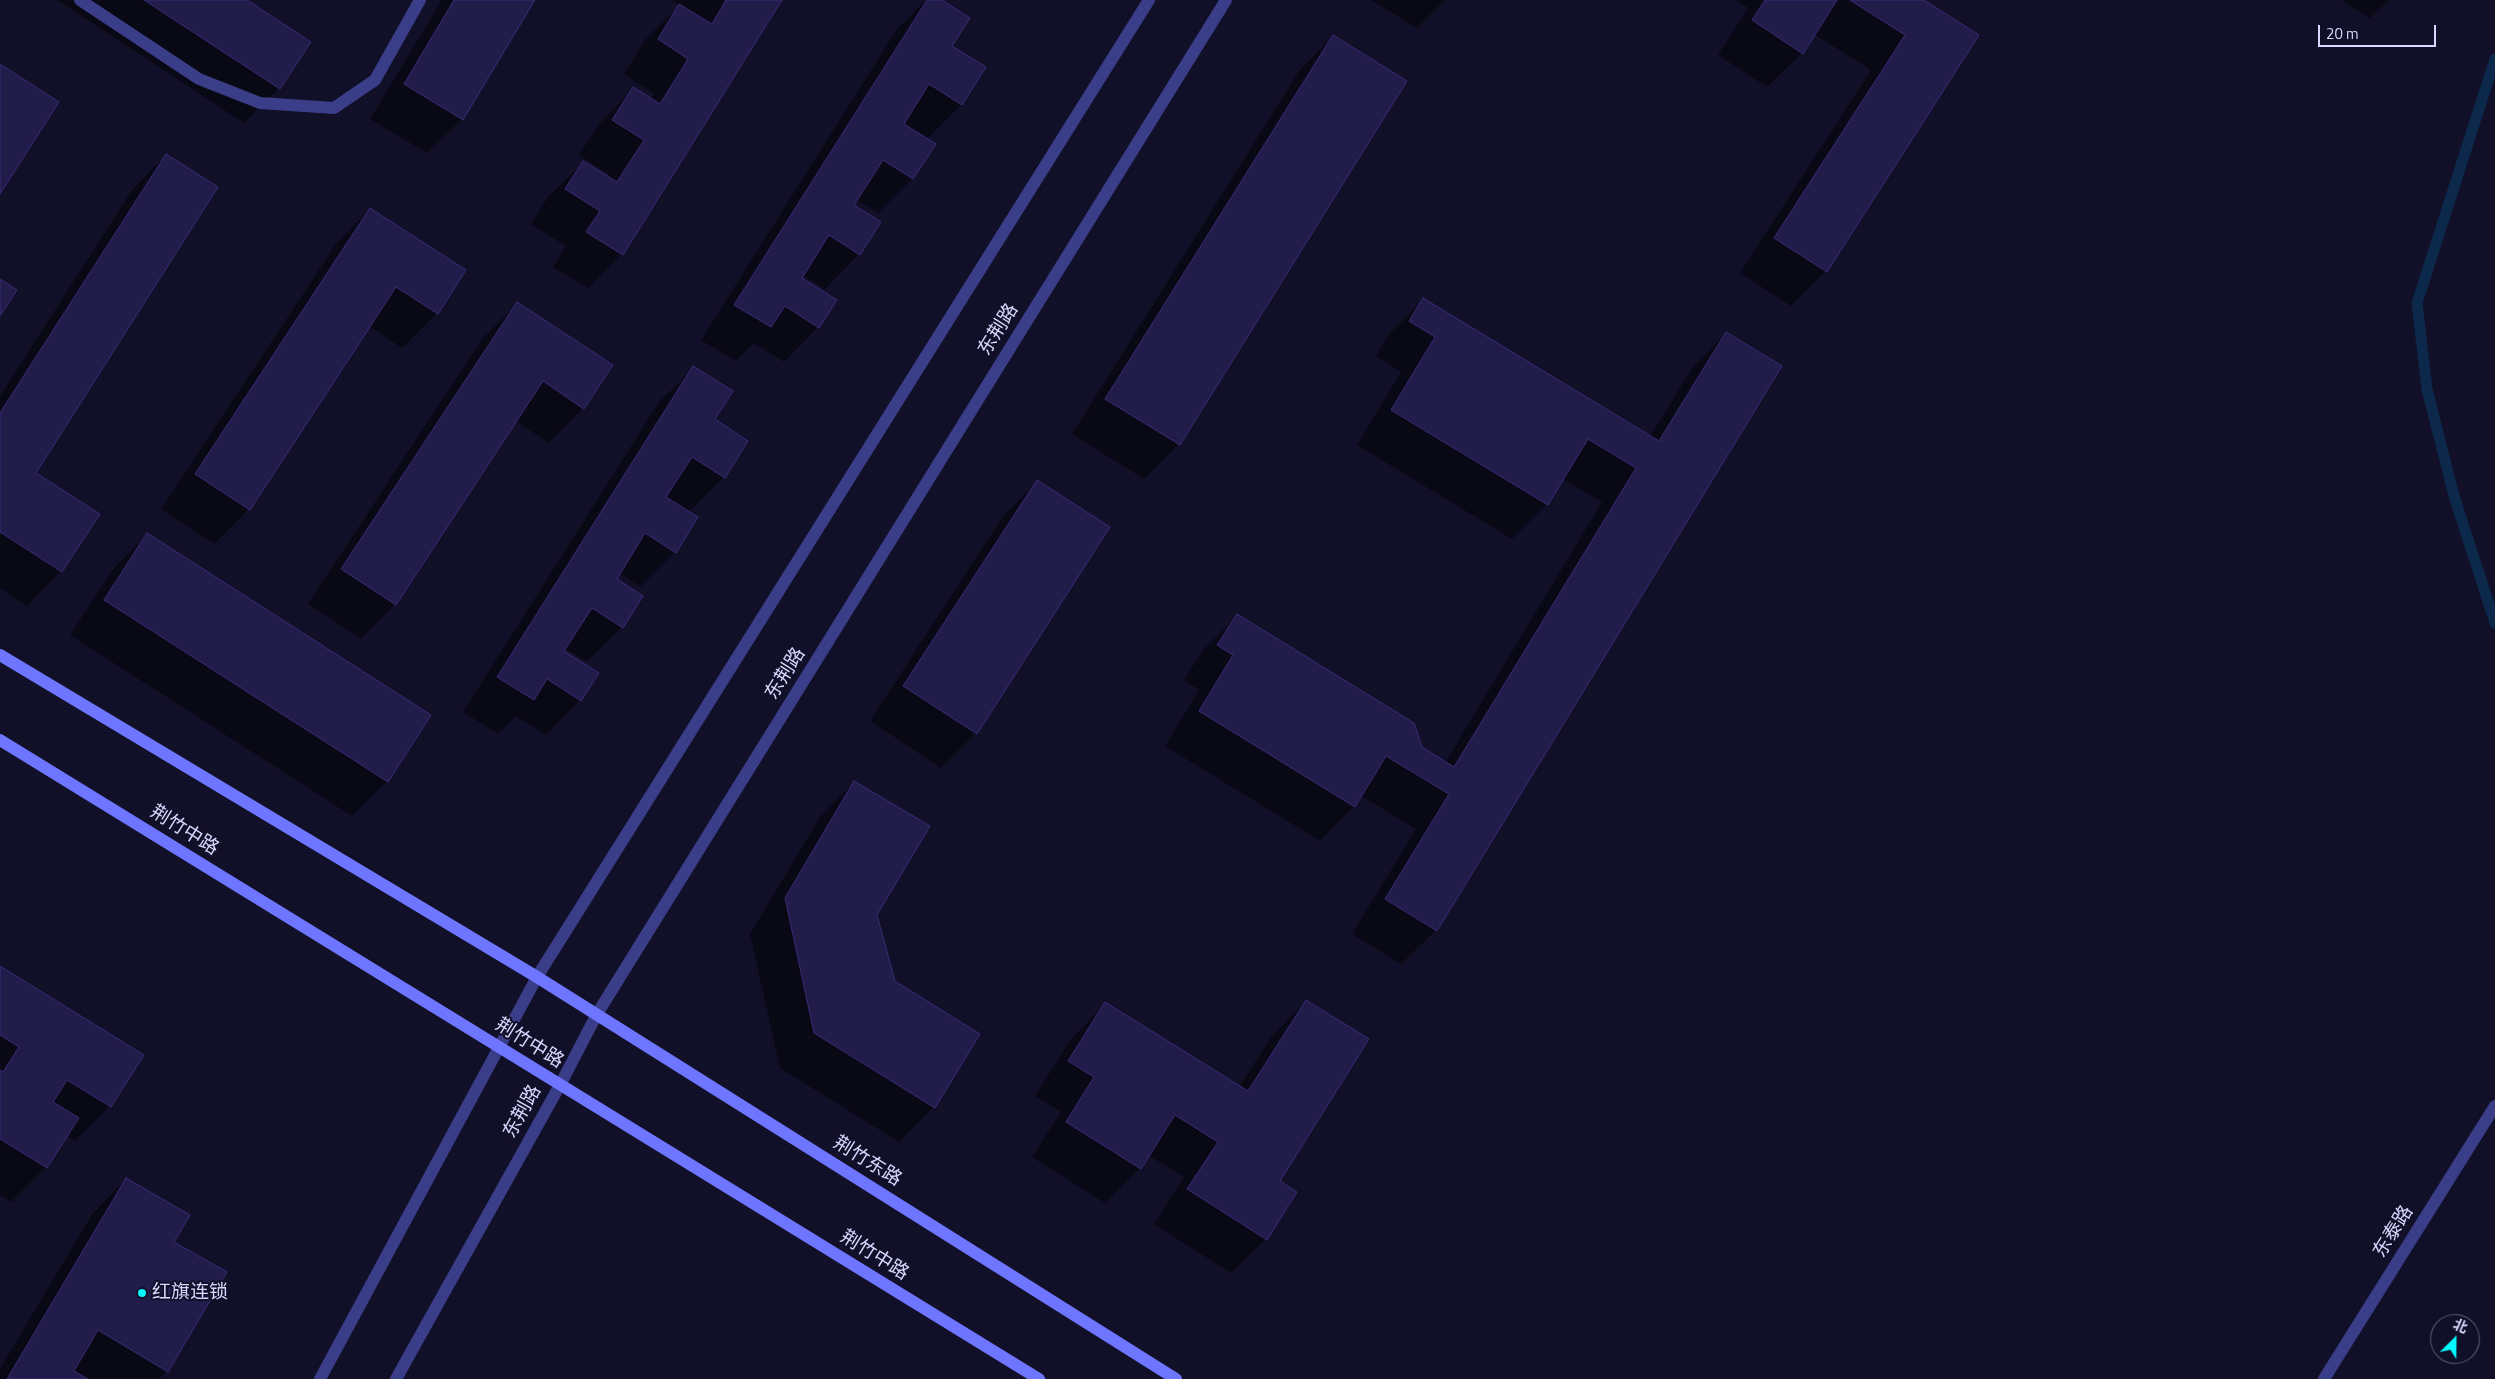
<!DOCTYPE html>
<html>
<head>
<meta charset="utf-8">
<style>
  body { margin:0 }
  #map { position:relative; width:2495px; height:1379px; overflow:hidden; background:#121028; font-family:"Titillium Web","Noto Sans SC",sans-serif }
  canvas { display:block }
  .north { position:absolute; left:2430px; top:1314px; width:50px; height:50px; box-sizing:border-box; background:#121028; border:1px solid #62607e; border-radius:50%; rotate:23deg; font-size:14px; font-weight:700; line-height:20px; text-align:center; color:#d9d7ff }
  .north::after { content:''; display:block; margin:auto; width:18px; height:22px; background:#03f8ff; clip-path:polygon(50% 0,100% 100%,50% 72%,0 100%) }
  .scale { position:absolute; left:2318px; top:25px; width:118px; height:22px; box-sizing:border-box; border:2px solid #d9d7ff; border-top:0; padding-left:6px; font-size:15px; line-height:18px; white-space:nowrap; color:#d9d7ff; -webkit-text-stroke:4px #121028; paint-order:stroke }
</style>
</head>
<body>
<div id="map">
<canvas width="2495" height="1379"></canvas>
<div class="north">北</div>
<div class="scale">20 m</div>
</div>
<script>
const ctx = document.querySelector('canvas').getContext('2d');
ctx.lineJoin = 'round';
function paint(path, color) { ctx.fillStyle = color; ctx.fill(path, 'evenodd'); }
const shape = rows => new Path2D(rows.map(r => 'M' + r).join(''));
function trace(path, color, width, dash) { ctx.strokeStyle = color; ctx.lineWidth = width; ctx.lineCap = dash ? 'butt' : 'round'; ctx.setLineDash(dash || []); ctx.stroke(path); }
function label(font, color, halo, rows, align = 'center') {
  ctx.font = font + ' "Titillium Web","Noto Sans SC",sans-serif'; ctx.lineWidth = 4; ctx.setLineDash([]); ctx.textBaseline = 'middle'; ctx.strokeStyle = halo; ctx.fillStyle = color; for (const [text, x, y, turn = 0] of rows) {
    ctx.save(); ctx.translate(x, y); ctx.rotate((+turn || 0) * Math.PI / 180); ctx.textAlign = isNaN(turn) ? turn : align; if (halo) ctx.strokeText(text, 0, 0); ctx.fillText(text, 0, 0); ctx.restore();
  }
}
const shadow = shape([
  [57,0,245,0,279,88,244,123],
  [442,0,534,0,462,119,427,153,370,119],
  [672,0,781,0,622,254,588,288,553,267,566,246,531,224,548,197,583,163,608,178,610,175,579,155,599,124,633,89,651,100,654,94,624,74,645,40,680,5],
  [926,0,940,0,950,47,984,68,961,105,926,140,912,179,878,213,857,200,853,206,859,254,825,289,803,275,800,278,818,327,784,362,754,343,736,361,701,340,897,29],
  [1371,0,1445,0,1417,28],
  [1736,0,1922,0,1826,271,1791,306,1740,273,1871,70,1814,34,1802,53,1767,87,1718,55,1748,8],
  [2341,0,2389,0,2370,18],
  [1333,36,1406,81,1179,444,1144,479,1072,434,1299,71],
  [166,155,34,473,61,571,27,606,0,588,0,396,132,190],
  [370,209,437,313,402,348,369,326,249,509,214,544,161,509,336,244],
  [1424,299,1650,437,1692,368,1726,333,1436,930,1401,964,1352,934,1416,829,1361,796,1354,806,1320,841,1165,746,1199,690,1184,680,1203,650,1237,616,1445,763,1602,502,1563,479,1547,504,1512,539,1357,445,1401,372,1376,356,1389,334],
  [517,304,583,408,549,443,516,421,395,604,361,639,308,604,482,339],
  [694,368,713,420,747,441,724,477,689,512,675,552,640,587,619,573,615,579,622,627,587,662,565,648,563,652,580,700,546,735,516,716,498,734,463,712,659,402],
  [1037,482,976,733,941,768,870,721,1003,516],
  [147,535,387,781,352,816,70,635,113,569],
  [854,782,875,915,894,982,934,1107,899,1142,780,1068,750,934,820,817],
  [0,967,142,1055,110,1106,75,1141,66,1135,46,1167,11,1202,0,1195],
  [1306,1001,1278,1182,1266,1239,1231,1273,1154,1224,1184,1177,1148,1155,1140,1168,1105,1203,1032,1157,1061,1112,1035,1096,1071,1039,1105,1004,1239,1087,1272,1036],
  [126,1179,173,1242,167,1371,159,1379,0,1379,0,1369,92,1214]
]);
const stream = shape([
  [2495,59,2417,303,2427,389,2454,496,2495,623]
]);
const building = shape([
  [144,0,247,0,311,42,280,89,144,0],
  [454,0,535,0,463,120,404,84,454,0],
  [726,0,782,0,623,255,586,232,600,211,565,189,583,161,617,182,644,140,612,120,633,87,660,104,688,59,658,39,679,4,712,24,726,0],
  [927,0,942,0,970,18,952,46,986,67,962,105,929,84,904,124,936,144,913,179,883,160,854,205,881,222,860,255,829,235,802,278,837,300,819,328,785,306,771,327,734,305,927,0],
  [1765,0,1837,0,1803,54,1752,20,1765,0],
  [1850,0,1924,0,1979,35,1827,272,1774,238,1905,35,1850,0],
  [1333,35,1407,81,1180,445,1105,399,1333,35],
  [0,64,59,102,0,194,0,64],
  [166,154,218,187,36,473,100,514,62,572,0,532,0,413,166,154],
  [370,208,466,270,438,314,396,287,250,510,195,474,370,208],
  [0,279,17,290,0,316,0,279],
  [1423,298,1659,441,1726,332,1782,366,1437,931,1385,899,1449,794,1386,756,1355,807,1199,711,1233,655,1217,645,1237,614,1414,723,1422,747,1454,767,1636,468,1588,439,1548,505,1391,410,1435,337,1409,321,1423,298],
  [517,302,613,365,584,409,543,381,396,605,341,569,517,302],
  [693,366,733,391,715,419,748,441,725,478,692,457,666,497,698,517,676,553,645,533,617,579,643,596,623,628,592,608,564,651,599,673,581,701,547,679,534,700,497,677,693,366],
  [1037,480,1110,527,977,734,903,686,1037,480],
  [147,533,431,715,388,782,104,600,147,533],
  [854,781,930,826,877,915,895,981,980,1034,935,1108,814,1033,785,898,854,781],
  [0,966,144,1055,111,1107,67,1080,53,1102,79,1118,47,1168,0,1139,0,1070,3,1072,19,1047,0,1035,0,966],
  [1306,1000,1369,1039,1280,1181,1297,1192,1267,1240,1187,1189,1218,1142,1175,1115,1141,1169,1066,1122,1094,1077,1068,1061,1105,1002,1248,1091,1306,1000],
  [126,1178,190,1215,174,1242,227,1272,168,1372,98,1330,74,1371,88,1379,7,1379,126,1178]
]);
const minor = shape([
  [80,0,199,79,260,103,334,108,375,80,420,0]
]);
const tertiary = shape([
  [320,1379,537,977,1149,0],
  [396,1379,560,1085,597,1014,1226,0],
  [2324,1379,2495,1106]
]);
const secondary = shape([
  [0,655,537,977,1176,1379],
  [0,740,1039,1379]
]);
const markers = [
  [142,1293,5,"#03f8ff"]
];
const streetNames = [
  ["东荆路",999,330,-58],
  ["东荆路",786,674,-58],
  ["荆竹中路",184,831,32],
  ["荆竹中路",529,1044,32],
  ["东荆路",523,1112,-61],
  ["荆竹东路",867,1162,32],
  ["东泰路",2394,1232,-58],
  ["荆竹中路",874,1256,32]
];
const poiNames = [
  ["红旗连锁",152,1293]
];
paint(shadow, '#0007');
trace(stream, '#0c284b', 11);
paint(building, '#221c4a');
trace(building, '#372d76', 1);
trace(minor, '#3a3d88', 12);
trace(tertiary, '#3a3d88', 12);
trace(secondary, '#6e75ff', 12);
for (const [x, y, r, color] of markers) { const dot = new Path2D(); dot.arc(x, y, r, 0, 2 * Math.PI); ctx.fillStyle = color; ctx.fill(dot); trace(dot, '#121028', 2); }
label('19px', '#d9d7ff', '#121028', streetNames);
label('19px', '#d9d7ff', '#121028', poiNames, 'left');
</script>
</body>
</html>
